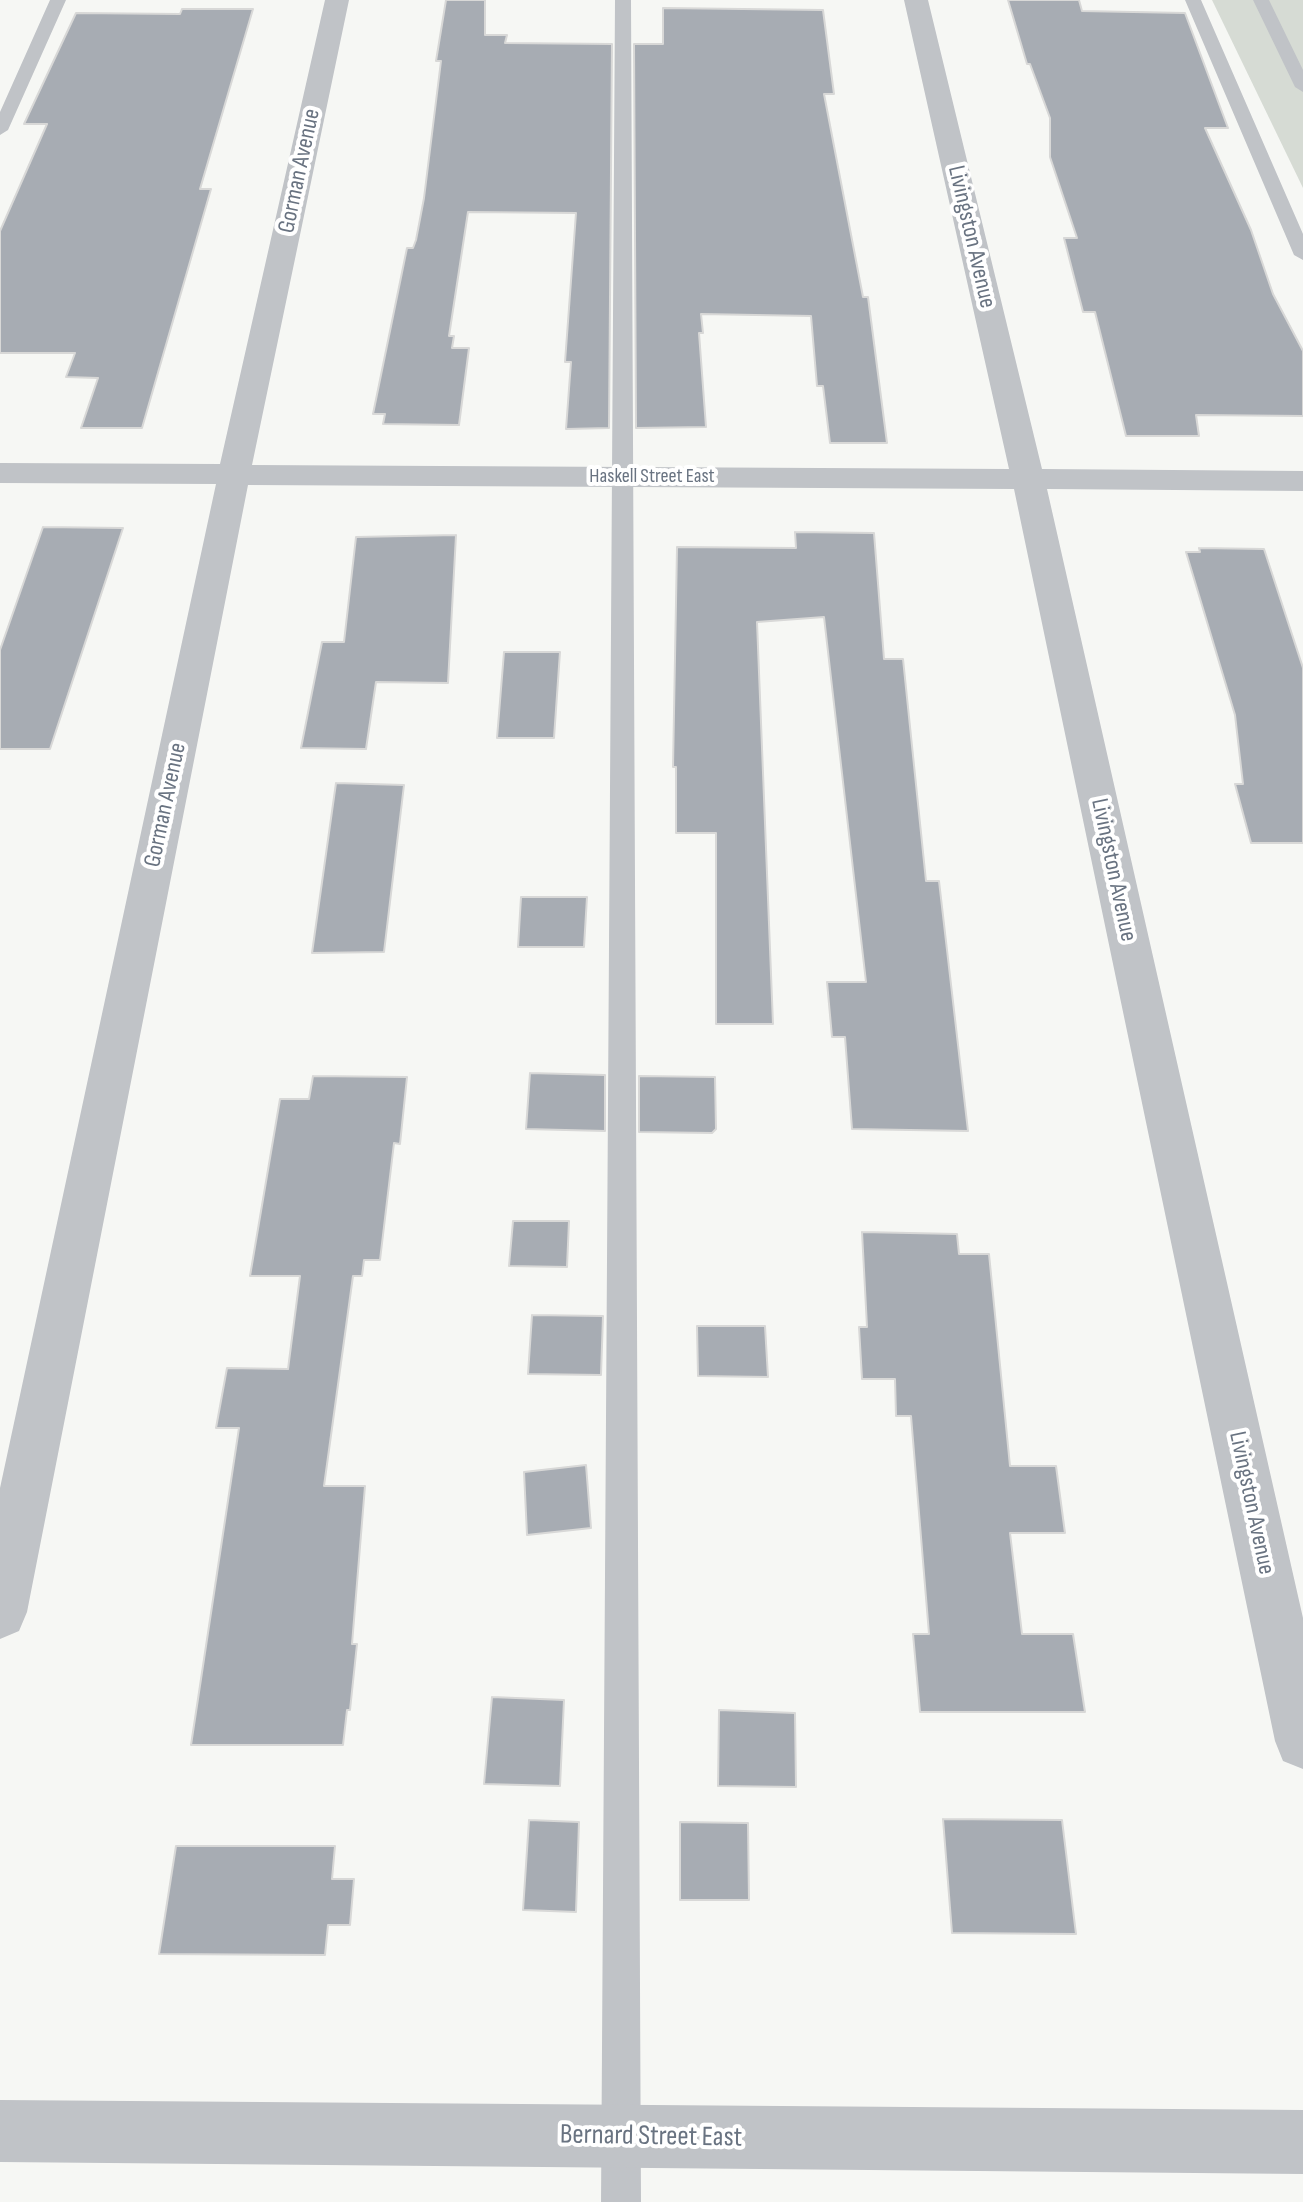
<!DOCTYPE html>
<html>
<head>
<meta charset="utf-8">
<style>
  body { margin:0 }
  canvas { display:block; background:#f6f7f4 }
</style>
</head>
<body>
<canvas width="1303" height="2202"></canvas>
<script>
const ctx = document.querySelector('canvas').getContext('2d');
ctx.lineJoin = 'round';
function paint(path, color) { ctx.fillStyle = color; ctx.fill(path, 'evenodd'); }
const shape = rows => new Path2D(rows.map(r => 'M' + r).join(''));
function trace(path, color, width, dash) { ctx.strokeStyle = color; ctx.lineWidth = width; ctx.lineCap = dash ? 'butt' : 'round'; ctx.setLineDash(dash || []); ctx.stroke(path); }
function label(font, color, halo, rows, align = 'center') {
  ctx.font = font + ' "Sofia Sans Condensed",sans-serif'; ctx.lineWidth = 8; ctx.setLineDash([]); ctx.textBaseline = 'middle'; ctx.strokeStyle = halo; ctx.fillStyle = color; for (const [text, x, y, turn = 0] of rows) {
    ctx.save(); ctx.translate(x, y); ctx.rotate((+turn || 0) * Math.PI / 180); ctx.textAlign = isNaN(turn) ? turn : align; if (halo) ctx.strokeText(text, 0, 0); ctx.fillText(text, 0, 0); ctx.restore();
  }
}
const green = shape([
  [1212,0,1303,0,1303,188]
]);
const building = shape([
  [446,0,485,0,485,35,507,35,505,43,612,44,609,428,566,429,571,362,565,362,576,213,468,212,449,336,454,336,452,348,469,348,459,425,383,424,385,414,373,414,407,248,413,248,416,240,424,198,441,61,436,61,446,0],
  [1008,0,1079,0,1082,11,1185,13,1228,128,1205,128,1251,230,1273,294,1303,351,1303,416,1196,415,1199,436,1126,436,1095,312,1083,312,1064,238,1077,238,1050,157,1050,118,1030,64,1027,64,1008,0],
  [663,8,823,10,834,94,824,94,863,297,868,297,887,443,830,443,823,386,817,386,811,316,701,314,703,333,699,333,706,427,636,428,634,44,663,44,663,8],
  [182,9,253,9,200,189,211,189,142,428,81,428,98,378,66,377,75,353,0,353,0,231,47,124,24,124,76,13,180,14,182,9],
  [43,527,123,528,50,749,0,749,0,650,43,527],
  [795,532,874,533,884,659,903,659,926,881,939,881,968,1131,852,1129,845,1037,832,1037,827,982,866,982,824,617,757,622,773,1024,716,1024,716,833,676,833,676,767,673,767,677,547,796,548,795,532],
  [456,535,448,683,376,682,366,749,301,748,322,642,344,642,356,537,456,535],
  [1199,548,1264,549,1303,668,1303,843,1251,843,1235,784,1243,784,1235,715,1186,552,1200,552,1199,548],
  [504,652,560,652,554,738,497,738,504,652],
  [336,783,404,785,384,952,312,953,336,783],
  [521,897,587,897,584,947,518,947,521,897],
  [530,1073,605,1075,605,1131,526,1129,530,1073],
  [313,1076,407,1077,400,1144,394,1143,380,1260,364,1260,362,1276,353,1276,324,1486,365,1486,352,1644,357,1644,350,1710,347,1710,343,1745,191,1745,239,1428,216,1428,227,1368,288,1369,300,1276,250,1276,280,1099,309,1099,313,1076],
  [639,1076,715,1077,716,1129,712,1133,639,1132,639,1076],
  [513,1221,569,1221,567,1267,509,1266,513,1221],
  [862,1232,957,1234,959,1254,989,1254,1010,1466,1056,1466,1065,1533,1010,1533,1022,1634,1073,1634,1085,1712,920,1712,913,1634,929,1634,911,1416,896,1416,895,1379,862,1379,859,1327,867,1327,862,1232],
  [532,1315,603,1316,601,1375,528,1374,532,1315],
  [697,1326,765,1326,768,1377,698,1376,697,1326],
  [586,1465,591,1528,527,1535,524,1472,586,1465],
  [492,1697,564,1700,560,1786,484,1784,492,1697],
  [719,1710,795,1713,796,1787,718,1786,719,1710],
  [943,1819,1062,1820,1076,1934,952,1933,943,1819],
  [529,1820,579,1822,576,1912,523,1910,529,1820],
  [680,1822,748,1823,749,1900,680,1900,680,1822],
  [176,1846,335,1846,332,1879,354,1879,350,1925,328,1925,325,1955,159,1954,176,1846]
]);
const service = shape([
  [50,0,66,0,8,130,0,135,0,112,50,0],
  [615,0,631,0,641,2202,601,2202,615,0],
  [1185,0,1201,0,1303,234,1303,260,1294,255,1185,0],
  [1253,0,1269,0,1303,70,1303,92,1295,87,1253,0]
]);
const minor = shape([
  [325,0,349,0,252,465,1009,469,904,0,928,0,1042,469,1303,471,1303,491,1047,489,1303,1618,1303,1769,1283,1761,1275,1741,1014,489,248,485,27,1612,19,1631,0,1639,0,1488,216,484,0,483,0,463,220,464,325,0],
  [0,2100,1303,2110,1303,2174,0,2162,0,2100]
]);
const farStreetnames = [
  ["Haskell Street East",652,477]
];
const streetNames = [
  ["Gorman Avenue",300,171,-78],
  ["Livingston Avenue",971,237,77],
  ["Gorman Avenue",166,805,-78],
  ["Livingston Avenue",1113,870,78],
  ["Livingston Avenue",1251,1503,78]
];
const nearStreetnames = [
  ["Bernard Street East",651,2137,1]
];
paint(green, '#d6dbd4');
paint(building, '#a7acb3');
trace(building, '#d8d8d7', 2);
paint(service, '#c0c3c7');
paint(minor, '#c0c3c7');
label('20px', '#697381', '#fff', farStreetnames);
label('24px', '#697381', '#fff', streetNames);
label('28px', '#697381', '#fff', nearStreetnames);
</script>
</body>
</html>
